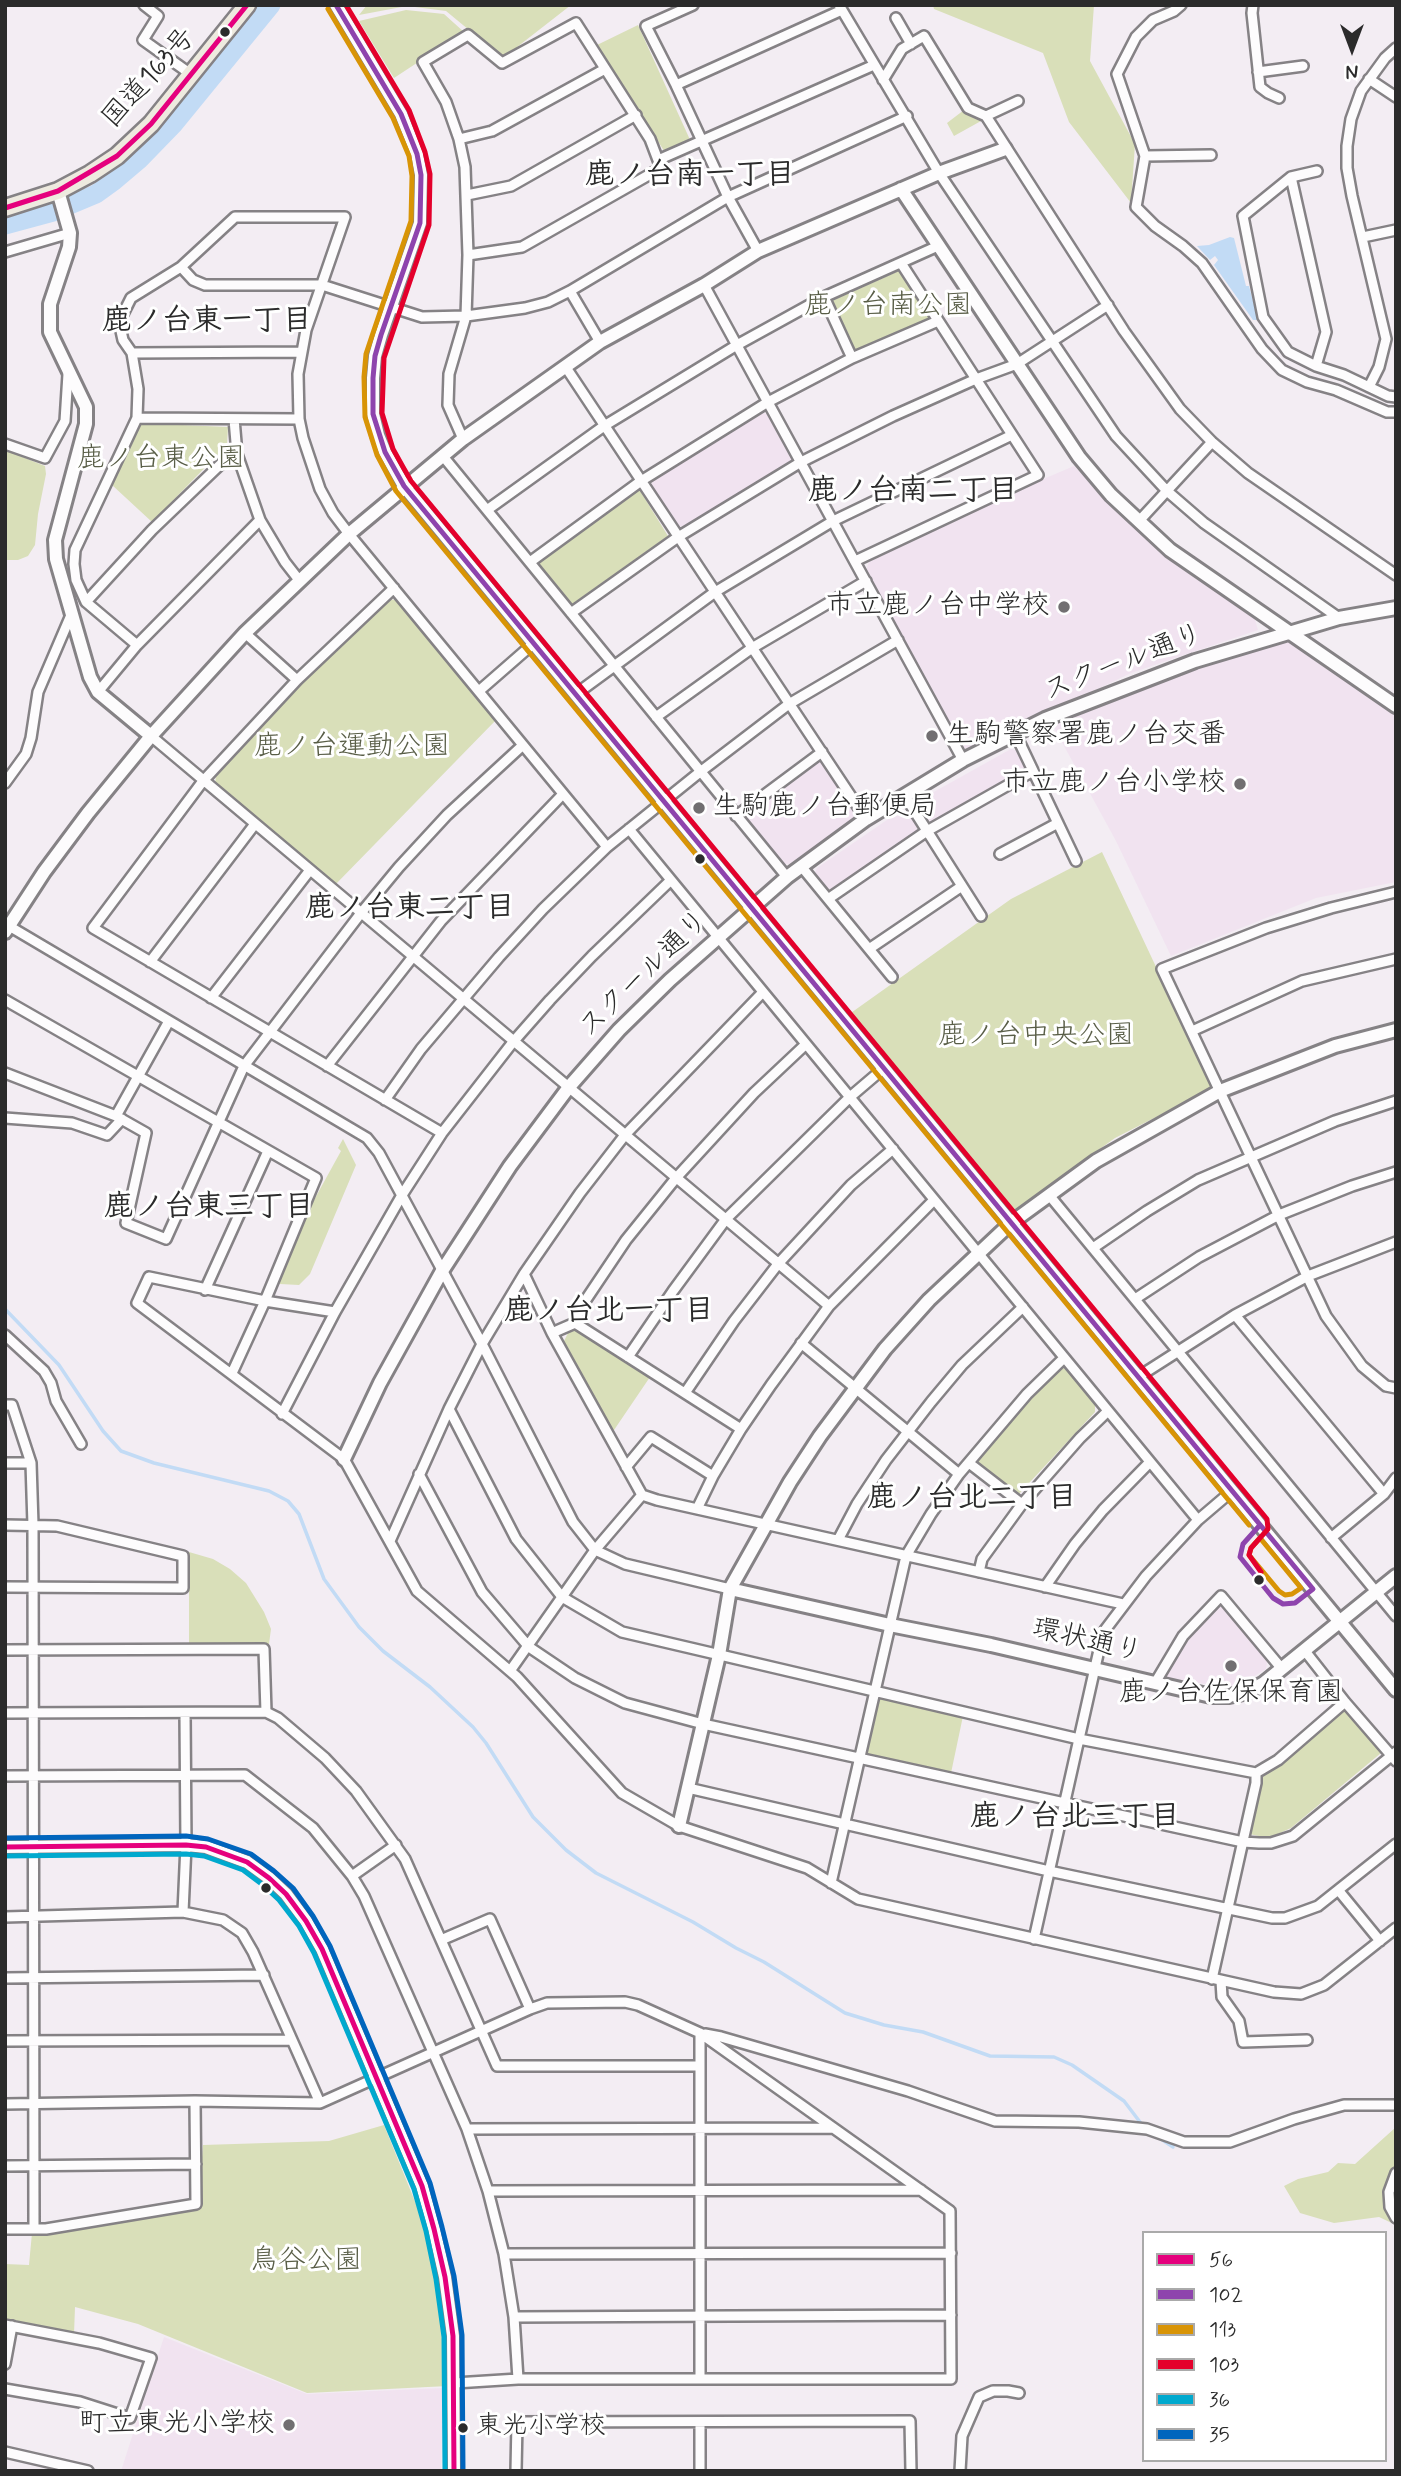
<!DOCTYPE html>
<html>
<head>
<meta charset="utf-8">
<style>
  body { margin:0 }
  #map { position:relative; width:1401px; height:2476px; overflow:hidden; background:#f3edf3; font-family:Mynerve,sans-serif }
  canvas { display:block }
  .frame { position:absolute; inset:0; border:7px solid #2b2b2b; pointer-events:none }
  .legend { position:absolute; left:1142px; top:2231px; width:245px; height:231px; box-sizing:border-box; background:#fff; border:2px solid #aaa; margin:0; padding:9px 12px; list-style:none; font-size:21px; color:#2b2b2b }
  .legend li { display:flex; align-items:center; gap:14px; height:35px }
  .legend b { width:35px; border:2px solid #aaa }
  .north { position:absolute; left:1317px; top:14px; width:70px; height:70px; -webkit-text-stroke:5px #fff; paint-order:stroke; rotate:180deg; font-size:19px; font-weight:700; line-height:28px; text-align:center; color:#2b2b2b }
  .north::after { content:''; display:block; margin:auto; width:24px; height:32px; background:#2b2b2b; clip-path:polygon(50% 0,100% 100%,50% 72%,0 100%) }
</style>
</head>
<body>
<div id="map">
<canvas width="1401" height="2476"></canvas>
<div class="frame"></div>
<ul class="legend">
<li><b style="height:9px;background:#e5007d"></b>56</li>
<li><b style="height:9px;background:#8e44ad"></b>102</li>
<li><b style="height:9px;background:#d89406"></b>113</li>
<li><b style="height:9px;background:#e4002b"></b>103</li>
<li><b style="height:9px;background:#00a9ce"></b>36</li>
<li><b style="height:9px;background:#0065bd"></b>35</li>
</ul>
<div class="north">N</div>
</div>
<script>
const ctx = document.querySelector('canvas').getContext('2d');
ctx.lineJoin = 'round';
function paint(path, color) { ctx.fillStyle = color; ctx.fill(path, 'evenodd'); }
const shape = rows => new Path2D(rows.map(r => 'M' + r).join(''));
function trace(path, color, width, dash) { ctx.strokeStyle = color; ctx.lineWidth = width; ctx.lineCap = dash ? 'butt' : 'round'; ctx.setLineDash(dash || []); ctx.stroke(path); }
function label(font, color, halo, rows, align = 'center') {
  ctx.font = font + ' Mynerve,"Klee One",sans-serif'; ctx.lineWidth = 6; ctx.setLineDash([]); ctx.textBaseline = 'middle'; ctx.strokeStyle = halo; ctx.fillStyle = color; for (const [text, x, y, turn = 0] of rows) {
    ctx.save(); ctx.translate(x, y); ctx.rotate((+turn || 0) * Math.PI / 180); ctx.textAlign = isNaN(turn) ? turn : align; if (halo) ctx.strokeText(text, 0, 0); ctx.fillText(text, 0, 0); ctx.restore();
  }
}
const built = shape([
  [763,413,771,415,793,457,791,463,686,527,677,526,651,488,653,479],
  [1074,466,1147,539,1182,567,1253,613,1258,630,1131,673,969,751,961,747,865,573,869,562,987,503],
  [1288,638,1396,712,1396,882,1316,898,1171,956,1116,841,1052,724,1106,701],
  [1011,749,1019,751,1025,765,1023,772,934,822,926,819,917,806,923,798],
  [820,760,855,812,853,820,791,864,783,864,747,820,749,811],
  [900,811,909,811,918,825,916,833,878,857,833,889,825,889,814,875,817,868],
  [1222,1605,1267,1662,1266,1669,1241,1684,1228,1687,1169,1679,1165,1675,1188,1638,1214,1607],
  [164,2337,307,2394,443,2388,441,2471,121,2471]
]);
const green = shape([
  [367,5,571,5,503,58,446,11,407,6,359,15],
  [933,5,1094,5,1090,61,1135,144,1131,203,1069,122,1043,53,934,9],
  [406,10,444,14,464,32,394,78,359,21],
  [638,25,691,142,666,154,597,45],
  [964,110,981,121,954,136,947,123],
  [901,270,931,319,854,354,829,302],
  [137,423,228,427,227,445,152,522,112,485],
  [5,450,45,466,46,474,38,514,35,545,28,556,18,560,5,560],
  [639,489,668,536,571,605,534,561],
  [387,599,396,600,496,720,334,886,215,785,216,775,298,683],
  [1102,852,1213,1088,1115,1138,1014,1211,1007,1209,848,1015,1011,899],
  [343,1139,356,1165,310,1274,299,1285,280,1284,278,1280,303,1220,341,1151,338,1148],
  [579,1330,650,1377,612,1433,562,1345,569,1331],
  [1065,1368,1095,1405,1095,1412,1018,1495,976,1463,1025,1402,1059,1369],
  [189,1552,213,1559,230,1569,246,1583,264,1612,271,1629,269,1644,189,1644],
  [878,1697,963,1716,951,1773,865,1754],
  [1344,1708,1381,1753,1291,1828,1269,1838,1249,1834,1261,1773],
  [384,2125,431,2241,444,2299,448,2386,307,2393,138,2324,75,2307,74,2334,5,2320,5,2264,29,2265,32,2233,43,2234,198,2207,203,2145,329,2141],
  [1396,2127,1396,2225,1379,2217,1334,2223,1300,2213,1284,2186,1298,2179,1328,2172,1338,2163,1355,2164]
]);
const water = shape([
  [1230,237,1234,238,1246,286,1249,286,1258,320,1253,320,1214,265,1218,260,1215,256,1210,260,1197,246,1209,245]
]);
const stream = shape([
  [5,1309,59,1365,103,1431,121,1451,154,1463,269,1491,288,1501,299,1514,324,1579,359,1627,383,1651,430,1687,473,1727,486,1743,533,1817,566,1850,596,1873,693,1922,736,1948,764,1962,845,2013,884,2025,923,2032,990,2056,1054,2057,1072,2065,1124,2101,1143,2126],
  [1155,2135,1173,2147]
]);
const river = shape([
  [5,225,53,212,96,194,114,181,140,159,173,125,271,5]
]);
const street = shape([
  [144,5,158,16,143,40,192,75],
  [693,5,646,26,676,85,728,197,758,251],
  [839,5,939,173,1116,436,1167,491,1204,523,1339,618],
  [1181,5,1174,11,1153,20,1136,37,1117,74,1145,156,1136,207,1155,226,1183,246,1202,263,1262,349,1282,370,1307,382,1336,390,1387,412,1396,412],
  [1253,5,1252,13,1260,87,1268,93,1279,98],
  [896,18,911,44],
  [1258,72,1303,66],
  [1369,79,1396,97],
  [883,80,902,49,924,36,968,108,986,116,1124,331,1180,409,1212,442,1248,473,1396,575],
  [676,85,842,10],
  [986,116,1018,101],
  [459,139,492,131,605,69],
  [1145,156,1211,155],
  [658,160,874,65],
  [1317,171,1291,177,1243,216,1263,317,1288,352,1316,366,1344,375,1388,396,1396,397],
  [1291,177,1326,332,1316,366],
  [467,195,511,186,636,115],
  [1363,237,1396,230],
  [5,252,70,233],
  [181,267,235,217,345,217,306,330,298,374,299,419,303,438,320,489,333,513,349,534,607,847],
  [704,285,963,760],
  [570,291,600,342],
  [824,297,852,358],
  [132,353,300,352],
  [565,366,866,819],
  [1369,387,1379,367,1386,339,1352,196,1347,168,1347,146,1351,119,1361,91,1385,58,1396,48],
  [137,418,299,419],
  [234,419,237,454,260,520,285,562,299,580],
  [463,439,448,405,449,374,466,316,468,255,465,167,459,139,446,102,423,62,468,35,502,63,576,23,650,139,661,168,522,247,468,255],
  [5,444,45,458,65,421,68,374],
  [442,455,787,877],
  [487,510,604,426,737,345,824,297,938,246],
  [1139,521,1212,442],
  [855,561,1038,475,901,263],
  [530,562,641,481,768,402,852,358,938,321],
  [394,588,297,680,203,781,93,928,442,1133],
  [86,602,152,530,225,460,237,454],
  [571,613,678,537,801,462,893,416,976,379,1017,364,1108,305],
  [245,633,297,680],
  [137,645,86,602,76,580,74,564,75,550,137,418,138,389,132,353,123,340,119,322,131,298,181,267,193,280,205,285,322,285,422,317,466,316,525,308,548,302,570,291,728,197,907,116],
  [479,691,534,643],
  [98,692,137,645,260,520],
  [576,694,715,592,833,521,1012,435],
  [656,717,752,648,866,581],
  [1016,735,1076,861],
  [151,736,829,1306],
  [5,783,26,754,31,738,38,692,71,615],
  [905,796,981,916],
  [736,816,822,752],
  [629,829,1198,1520],
  [1000,854,1058,823],
  [801,866,892,977],
  [1396,892,1331,908,1266,928,1162,969,1326,1316,1362,1366,1386,1386,1396,1388],
  [828,899,927,831,1033,771],
  [9,926,367,1138,379,1153,482,1344,573,1522,595,1550,625,1564,730,1589],
  [869,949,962,886],
  [150,962,255,824],
  [211,998,310,870],
  [5,1000,316,1178,265,1301,232,1373],
  [1192,1031,1302,981,1396,959],
  [327,1066,441,921,563,794],
  [5,1073,116,1116,146,1133,126,1223,166,1239,244,1066,361,913,399,867,447,815,523,745],
  [385,1100,421,1049,499,957,543,909,607,847,700,772,789,704,898,640],
  [116,1116,169,1021],
  [5,1118,72,1123,107,1135,122,1119],
  [1049,1195,1396,1616],
  [1093,1248,1147,1211,1198,1180,1335,1121,1396,1101],
  [524,1274,552,1333,642,1495,657,1500,1123,1604],
  [205,1290,268,1151],
  [1135,1299,1199,1257,1279,1215,1352,1186,1396,1172],
  [335,1312,265,1301,149,1277,137,1303,344,1459,417,1591,517,1677,622,1793,679,1826,807,1868,858,1899,1274,1992,1301,1994,1324,1985,1396,1928],
  [1235,1315,1384,1494],
  [575,1323,741,1429],
  [552,1333,575,1323,579,1310,626,1240,676,1178,754,1093,805,1045],
  [5,1335,44,1371,51,1383,56,1401,81,1444],
  [801,1343,959,1474],
  [628,1357,673,1291,726,1219,850,1097,884,1068],
  [1138,1377,1235,1315,1308,1276,1396,1242],
  [685,1393,734,1321,778,1264,851,1185,893,1149],
  [5,1405,12,1405,31,1463,33,1525,34,2229],
  [449,1409,516,1539,562,1597,622,1632,1079,1739,1256,1773,1278,1760,1345,1702],
  [282,1414,335,1312,402,1195,442,1133,513,1042,550,1000,592,956,671,880],
  [5,1463,31,1463],
  [969,1463,1022,1504],
  [626,1467,651,1437,713,1476],
  [419,1474,482,1592,529,1647,575,1678,625,1703,703,1724,1243,1842,1259,1843,1271,1843,1293,1836,1396,1752],
  [697,1509,713,1476,741,1429,771,1385,829,1306,934,1200],
  [5,1525,57,1526,183,1556,183,1588,5,1587],
  [1331,1538,1384,1494,1396,1478],
  [838,1540,857,1504,886,1460,931,1402,962,1365,1023,1307],
  [390,1541,449,1409,482,1344,524,1274,580,1193,625,1135,763,992],
  [979,1572,982,1559,1022,1504,1080,1438,1108,1411],
  [1045,1587,1075,1544,1103,1510,1150,1462],
  [5,1650,264,1649,266,1712],
  [1305,1651,1345,1702,1396,1761],
  [510,1671,595,1550,642,1495],
  [1155,1683,1183,1636,1221,1596,1282,1669],
  [5,1713,266,1712,278,1718,325,1758,356,1791,405,1859,497,2066,699,2066],
  [5,1776,245,1775,313,1828,352,1876,364,1896,467,2129,488,2191,504,2254,514,2317,518,2379],
  [688,1788,1049,1871,1272,1918,1285,1918,1318,1906,1396,1844],
  [352,1876,396,1845],
  [831,1883,906,1556,931,1514,959,1474,1027,1394,1064,1358],
  [1339,1891,1380,1941],
  [183,1912,186,1845,185,1713],
  [5,1917,183,1912,223,1920,242,1933,253,1952,320,2103],
  [1034,1939,1099,1650,1105,1630,1146,1576,1198,1520,1232,1491],
  [441,1940,490,1919,530,2009],
  [5,1978,264,1975],
  [1212,1979,1256,1783,1256,1773],
  [1221,1981,1222,1997,1239,2021,1243,2042,1307,2040],
  [700,2033,700,2379],
  [705,2034,721,2037,908,2091,995,2121,1079,2122,1147,2129,1184,2142,1230,2142,1294,2119,1344,2105,1396,2105],
  [5,2041,292,2040],
  [5,2104,195,2101,320,2103,530,2009,547,2003,625,2002,638,2005,700,2033,950,2211,951,2379,518,2379,455,2383],
  [467,2129,833,2128],
  [5,2166,196,2164],
  [1396,2173,1389,2192,1390,2207,1396,2218],
  [488,2191,921,2190],
  [5,2229,46,2229,196,2204,195,2101],
  [504,2254,951,2253],
  [514,2317,951,2315],
  [5,2325,99,2343,151,2358,130,2418,80,2402,5,2389],
  [5,2364,12,2326],
  [5,2452,88,2471],
  [516,2471,517,2422,910,2421,911,2471],
  [700,2471,700,2422],
  [960,2471,962,2436,979,2397,993,2391,1008,2391,1019,2393]
]);
const secondary = shape([
  [336,5,401,114,417,154,421,175,420,223,381,335,375,356,373,378,373,414,378,435,385,452,404,486,1396,1690],
  [901,189,1079,457,1111,495,1170,550,1396,706],
  [58,191,70,233,69,247,50,304,50,332,86,407,86,424,55,540,56,559,90,677,98,692,151,736],
  [5,932,44,872,88,813,151,736,245,633,349,534,463,439,600,342,704,285,758,251,939,173,1005,149],
  [344,1459,380,1383,442,1271,510,1166,569,1087,619,1030,670,980,787,877,866,819,963,760,1045,719,1195,661,1339,618,1396,608],
  [730,1589,890,1625,991,1645,1211,1696,1229,1696,1248,1692,1264,1683,1396,1576],
  [679,1826,719,1655,730,1589,790,1482,820,1436,885,1349,929,1300,1011,1223,1096,1161,1220,1091,1335,1046,1396,1030],
  [5,1847,186,1845,206,1847,247,1862,269,1878,286,1894,306,1921,322,1949,422,2186,434,2229,445,2277,453,2336,454,2471]
]);
const highway = shape([
  [5,208,58,191,90,174,117,156,151,124,247,5]
]);
const bus1 = shape([
  [5,208,58,191,117,156,151,124,247,5],
  [5,1847,186,1845,206,1847,247,1862,269,1878,286,1894,306,1921,322,1949,422,2186,434,2229,445,2277,453,2336,454,2471]
]);
const bus2 = shape([
  [336,5,401,114,417,154,421,175,420,223,381,335,375,356,373,378,373,414,385,452,404,486,1313,1589,1295,1603,1283,1604,1273,1598,1240,1557,1243,1544,1260,1525]
]);
const bus3 = shape([
  [328,9,393,118,409,156,412,176,411,221,373,333,366,354,364,377,365,417,377,455,396,491,1249,1525],
  [1260,1538,1301,1588,1292,1594,1285,1595,1279,1591,1249,1555,1251,1548,1260,1538]
]);
const bus4 = shape([
  [346,5,409,110,425,152,430,174,429,225,384,358,382,413,393,449,403,467,411,481,1267,1519,1268,1529,1251,1548,1249,1555,1261,1572]
]);
const bus5 = shape([
  [5,1856,186,1854,204,1856,243,1870,263,1885,279,1900,299,1926,314,1953,414,2189,426,2231,436,2279,444,2337,445,2471]
]);
const bus6 = shape([
  [5,1838,186,1836,208,1839,251,1854,274,1871,293,1888,313,1916,330,1946,430,2183,442,2227,454,2276,462,2335,463,2471]
]);
const markers = [
  [225,32,6,"#2b2b2b"],
  [1064,607,7,"#716f71"],
  [932,736,7,"#716f71"],
  [1240,784,7,"#716f71"],
  [699,808,7,"#716f71"],
  [700,859,6,"#2b2b2b"],
  [1259,1580,6,"#2b2b2b"],
  [1231,1666,7,"#716f71"],
  [266,1888,6,"#2b2b2b"],
  [289,2425,7,"#716f71"],
  [463,2428,6,"#2b2b2b"]
];
const busNames = [
  ["東光小学校",476,2428]
];
const streetNames = [
  ["国道163号",150,79,-48],
  ["スクール通り",1124,664,-21],
  ["スクール通り",645,975,-44],
  ["環状通り",1087,1642,13]
];
const parkNames = [
  ["鹿ノ台南公園",888,307],
  ["鹿ノ台東公園",161,460],
  ["鹿ノ台運動公園",352,748],
  ["鹿ノ台中央公園",1036,1037],
  ["鳥谷公園",306,2262]
];
const poiNames = [
  ["市立鹿ノ台中学校",1050,607],
  ["生駒警察署鹿ノ台交番",946,736,"left"],
  ["市立鹿ノ台小学校",1226,784],
  ["生駒鹿ノ台郵便局",713,808,"left"],
  ["鹿ノ台佐保保育園",1231,1694,"center"],
  ["町立東光小学校",275,2425]
];
const neighbourhoodNames = [
  ["鹿ノ台南一丁目",690,177],
  ["鹿ノ台東一丁目",207,323],
  ["鹿ノ台南二丁目",913,493],
  ["鹿ノ台東二丁目",410,910],
  ["鹿ノ台東三丁目",209,1209],
  ["鹿ノ台北一丁目",609,1313],
  ["鹿ノ台北二丁目",972,1500],
  ["鹿ノ台北三丁目",1075,1819]
];
paint(built, '#f1e3f0');
paint(green, '#d9dfb9');
paint(water, '#c2dbf5');
trace(stream, '#c2dbf5', 3.5);
trace(river, '#c2dbf5', 19);
trace(street, '#858285', 14);
trace(secondary, '#858285', 18);
trace(highway, '#858285', 21);
trace(street, '#fdfcfd', 9);
trace(secondary, '#fdfcfd', 12);
trace(highway, '#eeeadf', 16);
trace(bus1, '#e5007d', 5);
trace(bus2, '#8e44ad', 5);
trace(bus3, '#d89406', 5);
trace(bus4, '#e4002b', 5);
trace(bus5, '#00a9ce', 5);
trace(bus6, '#0065bd', 5);
for (const [x, y, r, color] of markers) { const dot = new Path2D(); dot.arc(x, y, r, 0, 2 * Math.PI); ctx.fillStyle = color; ctx.fill(dot); trace(dot, '#fff', 2.5); }
label('26px', '#2b2b2b', '#fff', busNames, 'left');
label('28px', '#2b2b2b', '#fff', streetNames);
label('28px', '#595e47', '#fff', parkNames);
label('28px', '#2b2b2b', '#fff', poiNames, 'right');
label('bold 30px', '#2b2b2b', '#fff', neighbourhoodNames);
</script>
</body>
</html>
